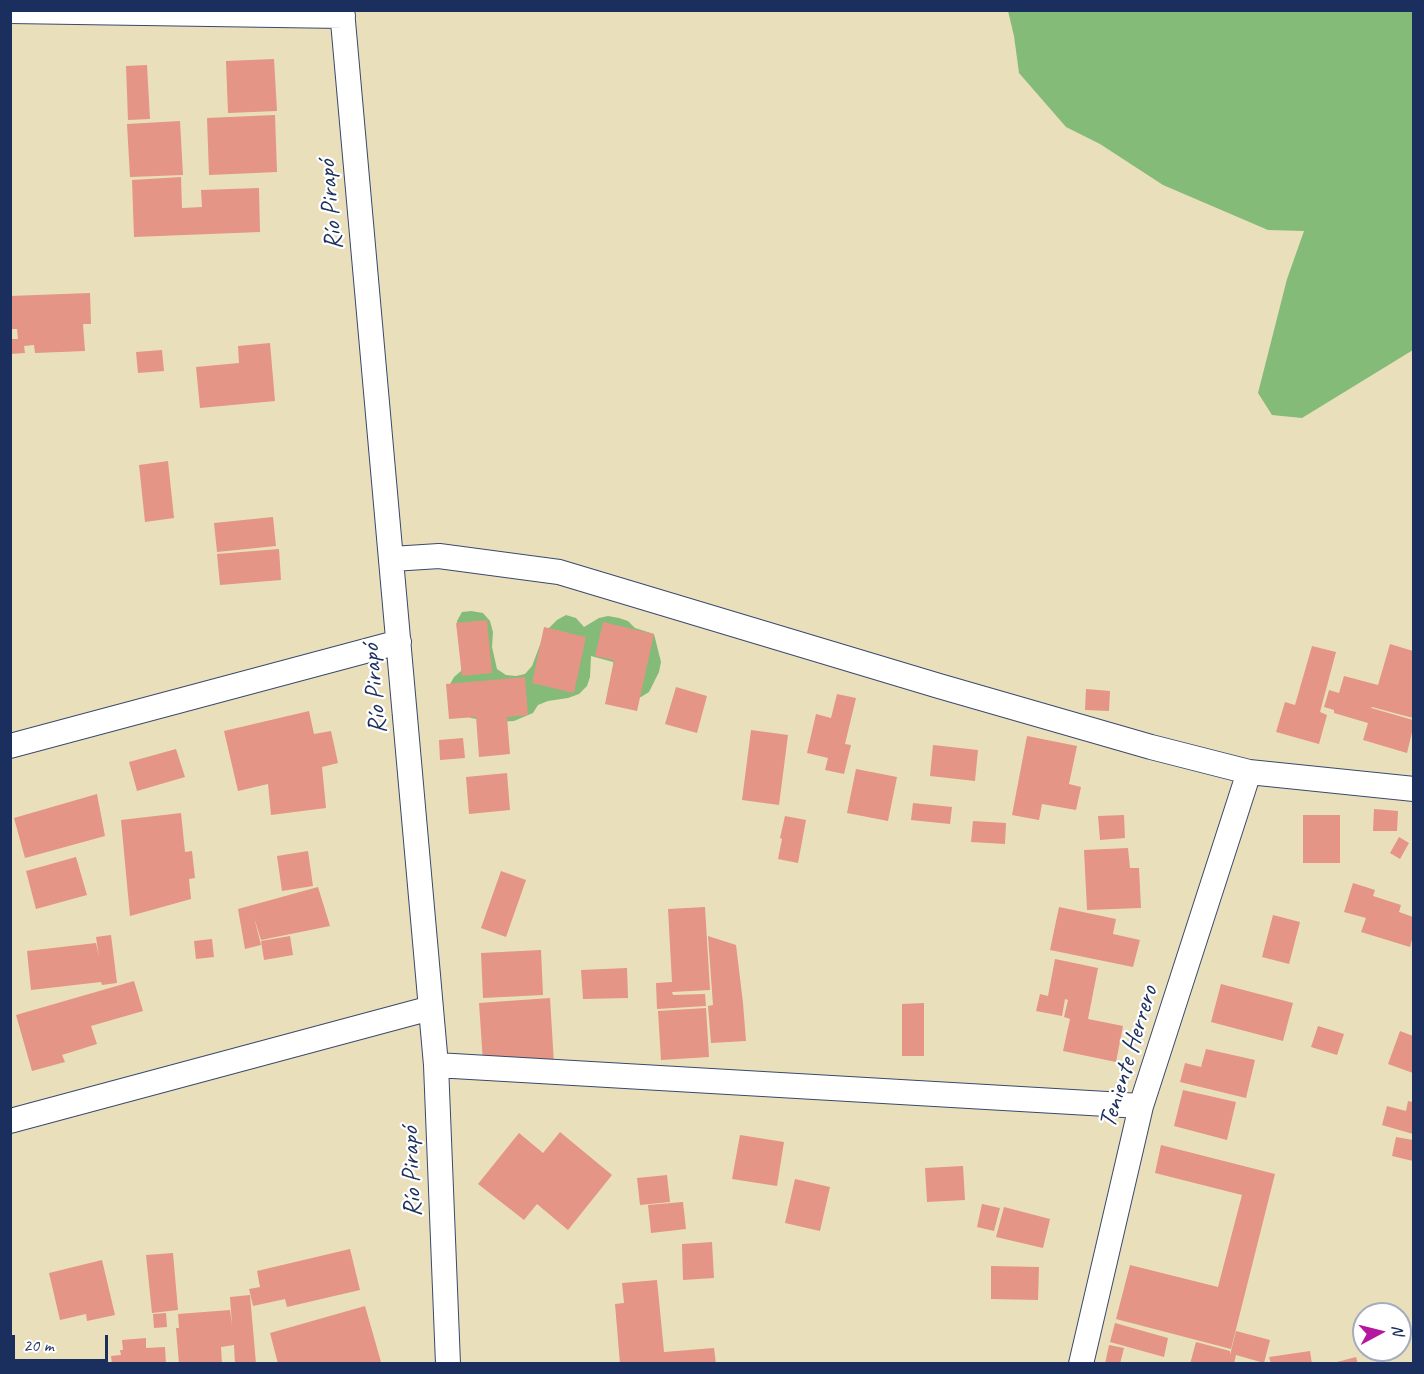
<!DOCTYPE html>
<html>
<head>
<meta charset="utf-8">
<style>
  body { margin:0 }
  #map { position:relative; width:1424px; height:1374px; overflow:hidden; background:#eadfbb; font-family:Caveat,sans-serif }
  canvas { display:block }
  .frame { position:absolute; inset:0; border:12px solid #1b2f5e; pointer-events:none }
  .north { position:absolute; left:1352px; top:1302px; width:60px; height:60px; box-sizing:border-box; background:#fff; border:2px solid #a4acbf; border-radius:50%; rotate:83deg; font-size:16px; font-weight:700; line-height:24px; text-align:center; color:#1b2f5e }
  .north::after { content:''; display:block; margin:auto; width:21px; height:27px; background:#b5179e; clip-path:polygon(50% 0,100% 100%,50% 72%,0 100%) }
  .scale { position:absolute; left:12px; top:1335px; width:96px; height:27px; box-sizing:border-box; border:3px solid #1b2f5e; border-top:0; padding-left:8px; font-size:18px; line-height:21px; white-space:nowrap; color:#1b2f5e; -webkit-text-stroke:4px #fff; paint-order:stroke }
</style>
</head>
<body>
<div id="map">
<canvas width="1424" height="1374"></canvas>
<div class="frame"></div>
<div class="north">N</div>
<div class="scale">20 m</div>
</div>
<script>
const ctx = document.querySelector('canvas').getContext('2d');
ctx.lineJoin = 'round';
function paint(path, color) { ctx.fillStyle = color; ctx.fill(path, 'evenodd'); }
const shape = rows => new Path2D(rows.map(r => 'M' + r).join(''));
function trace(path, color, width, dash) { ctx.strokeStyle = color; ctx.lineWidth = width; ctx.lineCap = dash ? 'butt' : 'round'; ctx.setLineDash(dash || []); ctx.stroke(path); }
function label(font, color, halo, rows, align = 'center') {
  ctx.font = font + ' Caveat,sans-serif'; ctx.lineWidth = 4.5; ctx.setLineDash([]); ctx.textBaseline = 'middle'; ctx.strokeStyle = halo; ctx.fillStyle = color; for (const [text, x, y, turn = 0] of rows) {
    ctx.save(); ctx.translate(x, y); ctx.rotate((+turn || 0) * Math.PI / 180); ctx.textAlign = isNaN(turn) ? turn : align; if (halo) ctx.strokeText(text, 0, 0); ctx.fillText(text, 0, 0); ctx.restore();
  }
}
const forest = shape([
  [1008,11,1413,11,1413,350,1302,418,1272,415,1258,393,1287,279,1304,231,1268,230,1163,185,1100,144,1066,127,1019,73,1014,36],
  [471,611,483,613,490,621,493,632,492,647,497,669,506,675,516,676,525,674,532,666,543,637,549,628,557,620,566,615,576,618,584,627,599,618,608,616,619,618,628,621,635,628,654,634,661,662,659,672,649,692,641,697,631,699,618,683,613,662,591,656,590,677,587,686,579,694,568,698,548,701,538,705,533,713,514,721,493,722,471,718,461,713,449,686,454,677,461,671,462,661,457,621,462,612]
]);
const building = shape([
  [274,59,277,111,228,113,226,61],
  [147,65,150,119,128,120,126,66],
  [275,115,277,172,209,175,207,118],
  [180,121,183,175,130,177,127,124],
  [181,177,182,208,202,207,201,190,259,188,260,232,134,237,132,180],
  [90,293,91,324,83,324,85,351,35,353,34,345,24,346,25,353,10,354,10,339,18,339,17,329,10,329,10,296],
  [270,343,275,401,200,408,196,367,239,363,238,346],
  [162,350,164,371,138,373,136,352],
  [168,461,174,518,145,522,139,465],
  [273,517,276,546,217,552,214,523],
  [279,549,281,580,220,585,217,554],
  [487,620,492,673,462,676,456,623],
  [603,622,654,634,637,711,605,704,614,660,595,656],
  [544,627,586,637,574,693,532,683],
  [1390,644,1413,651,1413,718,1372,707,1371,708,1413,720,1413,728,1407,753,1363,740,1368,723,1334,713,1334,710,1324,707,1329,690,1339,693,1344,676,1378,685],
  [1312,646,1336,652,1320,712,1327,715,1319,744,1276,732,1285,702,1295,705],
  [525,677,528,715,507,717,510,754,479,757,476,717,449,719,446,684],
  [676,687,707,696,697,733,665,724],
  [1086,689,1110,691,1109,711,1085,710],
  [837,694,856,698,845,744,851,745,844,774,825,770,828,758,807,753,816,714,831,718],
  [309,711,314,734,331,731,338,763,322,767,326,808,271,815,268,784,238,791,224,731],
  [751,730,788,735,779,805,742,800],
  [1027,736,1077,746,1069,784,1081,787,1076,810,1042,804,1039,820,1012,815],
  [463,738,465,758,440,760,439,740],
  [933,745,978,750,975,781,930,776],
  [176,749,185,777,137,791,129,762],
  [856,769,897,777,888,821,847,813],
  [507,773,510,810,469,814,466,777],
  [97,794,105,836,25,858,14,818],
  [913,803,952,807,950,824,911,820],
  [1374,809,1398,811,1397,831,1373,831],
  [181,813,185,852,192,851,195,878,189,879,191,899,130,916,121,820],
  [1124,815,1125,838,1100,840,1098,816],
  [1303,815,1340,815,1340,863,1303,863],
  [785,816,806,820,798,863,778,859,782,839,780,838],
  [973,821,1006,823,1005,844,971,842],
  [1399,837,1409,843,1400,859,1390,853],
  [1128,848,1130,868,1139,868,1141,908,1087,910,1084,850],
  [308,851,313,886,282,891,277,856],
  [76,857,87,895,36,909,26,871],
  [501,871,526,880,506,937,481,928],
  [1353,883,1375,890,1373,896,1401,905,1399,912,1413,917,1413,936,1410,947,1361,932,1366,918,1344,912],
  [318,887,330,926,261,940,254,917,261,945,245,949,238,909],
  [705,907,710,990,672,992,673,995,705,994,706,1006,657,1009,656,983,672,982,668,909],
  [1059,907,1116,919,1113,934,1140,940,1133,967,1050,950],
  [1273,915,1300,922,1289,964,1262,957],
  [111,935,117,983,102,985,101,982,31,990,27,951,96,943,99,957,96,937],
  [290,936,293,955,264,960,261,941],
  [708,936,736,945,743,1003,746,1041,711,1043,708,1006,713,1005],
  [212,939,214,957,196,959,194,941],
  [541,950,543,995,483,998,481,953],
  [1055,959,1098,968,1088,1019,1123,1026,1116,1062,1063,1051,1070,1019,1064,1017,1068,1000,1065,999,1062,1016,1036,1011,1040,994,1048,996],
  [627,968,628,998,583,999,581,970],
  [134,981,143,1011,91,1026,97,1044,62,1055,65,1062,32,1071,16,1015],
  [1221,984,1293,1003,1283,1041,1211,1022],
  [550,998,554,1064,483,1062,479,1003],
  [924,1003,924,1056,902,1056,902,1004],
  [706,1008,709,1057,661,1060,658,1011],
  [1318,1026,1344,1034,1337,1055,1311,1047],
  [1400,1031,1413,1036,1413,1073,1388,1064],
  [1206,1049,1255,1060,1246,1098,1180,1082,1185,1063,1201,1067],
  [1183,1090,1236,1102,1227,1140,1174,1126],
  [1408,1101,1413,1102,1413,1134,1382,1125,1387,1106,1406,1111],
  [560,1132,612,1175,568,1230,537,1204,524,1220,478,1184,519,1133,543,1153],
  [740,1135,784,1142,777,1186,732,1179],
  [1396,1137,1413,1140,1413,1161,1392,1156],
  [1161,1145,1275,1174,1231,1349,1116,1319,1130,1265,1218,1287,1242,1195,1155,1173],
  [963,1166,965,1200,927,1202,925,1168],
  [667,1175,670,1202,640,1205,637,1178],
  [795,1179,830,1187,820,1231,785,1223],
  [683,1202,686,1229,651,1233,648,1205],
  [982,1204,1000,1208,994,1231,977,1227],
  [1004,1207,1050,1219,1043,1248,996,1237],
  [712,1242,714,1278,683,1280,682,1244],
  [350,1249,360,1290,287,1307,285,1299,253,1306,249,1289,260,1287,257,1271],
  [173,1253,178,1310,152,1313,146,1255],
  [102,1260,115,1315,87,1321,86,1314,60,1320,49,1273],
  [991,1266,1039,1267,1038,1300,991,1299],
  [657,1280,664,1352,714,1348,716,1364,620,1364,615,1304,624,1303,622,1283],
  [250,1295,256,1364,235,1364,234,1345,221,1347,222,1364,179,1364,176,1328,179,1328,178,1314,230,1310,232,1325,230,1297],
  [365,1306,381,1362,374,1364,278,1364,270,1333],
  [166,1313,167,1327,154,1328,153,1314],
  [1115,1323,1168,1338,1164,1357,1110,1342],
  [1236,1331,1270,1340,1264,1363,1236,1355,1234,1364,1190,1364,1196,1342,1230,1351,1230,1355],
  [146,1338,146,1348,165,1347,166,1364,112,1364,111,1356,121,1355,120,1350,123,1350,122,1340],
  [1109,1345,1124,1348,1120,1364,1105,1364],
  [1310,1351,1312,1364,1271,1364,1269,1357],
  [1356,1357,1358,1364,1333,1364,1333,1363]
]);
const minor = shape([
  [342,10,436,1065,448,1364],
  [10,11,343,16],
  [392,559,439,556,559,572,939,686,1151,747,1249,772,1414,789],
  [10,746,399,642],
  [436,1065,1141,1106],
  [10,1121,431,1008],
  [1081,1364,1141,1106,1249,772]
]);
const streetNames = [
  ["Río Pirapó",331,205,-95],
  ["Río Pirapó",375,689,-95],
  ["Teniente Herrero",1129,1057,-73],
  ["Río Pirapó",412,1172,-92]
];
paint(forest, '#84bb78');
paint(building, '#e49585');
trace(minor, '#3a496c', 26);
trace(minor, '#fff', 24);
label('26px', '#1b2f5e', '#fff', streetNames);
</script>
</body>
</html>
